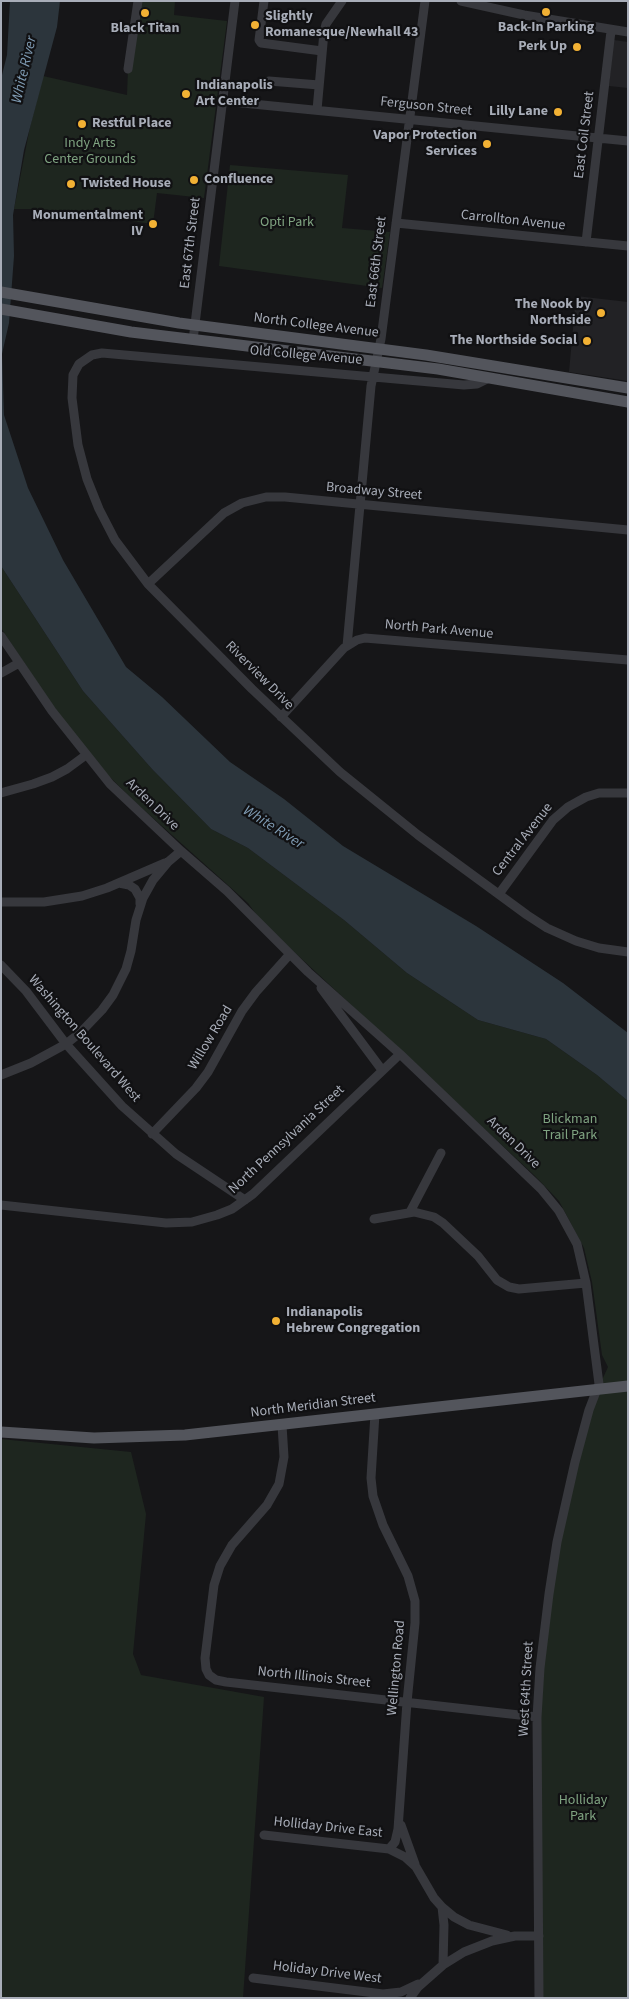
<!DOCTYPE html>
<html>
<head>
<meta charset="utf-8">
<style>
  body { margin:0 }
  #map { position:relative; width:629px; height:1999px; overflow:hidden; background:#161618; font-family:"Source Sans 3",sans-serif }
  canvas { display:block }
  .frame { position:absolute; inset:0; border:2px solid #a8adb8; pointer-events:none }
</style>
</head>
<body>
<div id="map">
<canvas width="629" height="1999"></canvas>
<div class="frame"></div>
</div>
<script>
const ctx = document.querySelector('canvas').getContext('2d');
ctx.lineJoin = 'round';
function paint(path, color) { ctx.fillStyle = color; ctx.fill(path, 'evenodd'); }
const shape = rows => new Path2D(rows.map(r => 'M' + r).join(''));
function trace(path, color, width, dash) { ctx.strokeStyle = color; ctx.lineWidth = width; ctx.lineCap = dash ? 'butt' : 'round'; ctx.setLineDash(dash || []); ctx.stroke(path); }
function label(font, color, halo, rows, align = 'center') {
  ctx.font = font + ' "Source Sans 3",sans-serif'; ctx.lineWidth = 4.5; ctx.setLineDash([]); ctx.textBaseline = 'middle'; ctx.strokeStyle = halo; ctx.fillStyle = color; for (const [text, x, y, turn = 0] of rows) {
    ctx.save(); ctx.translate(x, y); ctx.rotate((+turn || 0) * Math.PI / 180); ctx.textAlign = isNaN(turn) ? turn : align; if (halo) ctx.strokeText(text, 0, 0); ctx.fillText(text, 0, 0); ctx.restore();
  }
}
const built = shape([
  [614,40,628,42,628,88,609,86,613,42],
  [576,296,628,302,628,381,569,372]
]);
const green = shape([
  [138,1,175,1,174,15,227,21,204,198,157,193,153,224,42,209,14,209,30,127,43,76,127,95,128,69],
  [230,165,348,175,342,228,390,232,382,288,219,266],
  [1,566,83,691,152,769,211,829,248,848,344,920,407,973,478,1020,546,1039,597,1075,628,1101,628,1998,539,1998,537,1717,549,1594,575,1462,598,1389,608,1367,602,1355,592,1282,584,1248,559,1201,534,1175,290,948,258,917,248,903,134,801,97,764,63,721,1,628],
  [1,1439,131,1452,146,1514,133,1654,141,1675,264,1697,243,1998,1,1998]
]);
const water = shape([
  [10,1,60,1,57,27,24,150,13,215,14,256,9,323,2,354,4,415,28,488,63,560,126,667,162,697,230,762,284,799,343,846,476,926,563,983,628,1033,628,1101,597,1075,546,1039,478,1020,407,973,344,920,248,848,211,829,152,769,83,691,1,566,1,79,7,55]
]);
const minor = shape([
  [264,1,259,40,261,43,322,51],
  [461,1,524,15,628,32],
  [128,69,138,1],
  [269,81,319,85],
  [222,101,628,141],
  [317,110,324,32,326,24,342,1],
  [396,223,628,246],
  [586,242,611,31],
  [193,340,235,1],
  [489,378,477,384,464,385,102,353,92,355,79,364,73,375,72,398,78,445,87,479,99,509,115,540,148,584,252,689,340,772,418,835,527,915,547,928,576,941,599,948,628,952],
  [148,584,224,513,242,503,266,497,285,497,628,530],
  [1,636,52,711,110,784,181,851,227,891,308,972,400,1054,541,1189,559,1211,577,1244,586,1283,599,1384,589,1410,575,1462,557,1542,549,1594,540,1668,537,1717,539,1998],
  [347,646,371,386,381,339,425,1],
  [1,673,19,663],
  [281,717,344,648,357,640,365,638,628,660],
  [1,793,33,784,52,777,67,769,86,755],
  [119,883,129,885,135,889,140,898,140,904],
  [499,894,553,820,568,807,586,797,599,793,628,793],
  [1,902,44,902,82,896,107,888,165,863],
  [1,965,26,991,66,1044,122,1106,176,1154,245,1200],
  [321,988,382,1070],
  [1,1075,31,1063,66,1044,81,1032,102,1010,113,995,126,969,131,951,136,920,143,898,153,880,168,862,181,851],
  [152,1134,196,1088,208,1072,242,1011,256,992,290,954],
  [1,1205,166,1223,192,1222,217,1215,232,1209,253,1194,400,1054],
  [410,1212,441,1153],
  [374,1219,414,1212,434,1217,443,1223,478,1256,497,1280,509,1287,519,1289,586,1283],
  [375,1414,371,1478,373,1496,383,1525,408,1576,415,1601,415,1623,407,1702,398,1829,395,1842,389,1849],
  [282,1425,284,1457,279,1484,267,1505,232,1545,220,1566,214,1585,205,1658,206,1669,209,1675,216,1680,226,1682,537,1717],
  [401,1825,415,1864],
  [264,1835,389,1849,405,1857,416,1867,434,1898,442,1907,444,1925,443,1965,418,1987,410,1998],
  [442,1907,454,1917,469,1925,507,1935],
  [443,1965,464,1952,492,1941,515,1936,539,1936],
  [253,1978,383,1994,401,1992,418,1984]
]);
const major = shape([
  [1,292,179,323,426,355,628,388],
  [1,309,131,332,438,369,628,402],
  [1,1432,94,1438,185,1435,628,1386]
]);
const markers = [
  [546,12,5,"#f2b134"],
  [145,13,5,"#f2b134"],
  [255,25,5,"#f2b134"],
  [577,47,5,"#f2b134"],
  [186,94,5,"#f2b134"],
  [558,112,5,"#f2b134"],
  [82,124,5,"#f2b134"],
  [487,144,5,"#f2b134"],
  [194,180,5,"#f2b134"],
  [71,184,5,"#f2b134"],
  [153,224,5,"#f2b134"],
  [601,313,5,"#f2b134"],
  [587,341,5,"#f2b134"],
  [276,1321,5,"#f2b134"]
];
const poiNames = [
  ["Slightly",265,17],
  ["Romanesque/Newhall 43",265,33],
  ["Back-In Parking",546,28,"center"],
  ["Black Titan",145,29,"center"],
  ["Perk Up",567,47,"right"],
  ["Indianapolis",196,86],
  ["Art Center",196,102],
  ["Lilly Lane",548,112,"right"],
  ["Restful Place",92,124],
  ["Vapor Protection",477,136,"right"],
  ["Services",477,152,"right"],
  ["Confluence",204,180],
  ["Twisted House",81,184],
  ["Monumentalment",143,216,"right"],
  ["IV",143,232,"right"],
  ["The Nook by",591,305,"right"],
  ["Northside",591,321,"right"],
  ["The Northside Social",577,341,"right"],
  ["Indianapolis",286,1313],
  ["Hebrew Congregation",286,1329]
];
const streetNames = [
  ["Ferguson Street",426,107,6],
  ["East Coil Street",585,135,-83],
  ["Carrollton Avenue",513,221,6],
  ["East 67th Street",191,243,-83],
  ["East 66th Street",377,262,-83],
  ["North College Avenue",316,326,7],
  ["Old College Avenue",306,356,5],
  ["Broadway Street",374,492,5],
  ["North Park Avenue",439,630,5],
  ["Riverview Drive",259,676,45],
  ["Arden Drive",152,805,44],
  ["Central Avenue",523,840,-52],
  ["Willow Road",211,1038,-59],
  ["Washington Boulevard West",84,1039,49],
  ["North Pennsylvania Street",287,1140,-43],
  ["Arden Drive",513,1143,44],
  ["North Meridian Street",313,1406,-7],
  ["Wellington Road",397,1668,-85],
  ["North Illinois Street",314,1678,6],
  ["West 64th Street",527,1689,-87],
  ["Holliday Drive East",328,1828,6],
  ["Holiday Drive West",327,1973,7]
];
const parkNames = [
  ["Indy Arts",90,144],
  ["Center Grounds",90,160],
  ["Opti Park",287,223],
  ["Blickman",570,1120],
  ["Trail Park",570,1136],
  ["Holliday",583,1801],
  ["Park",583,1817]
];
const waterNames = [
  ["White River",25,70,-77],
  ["White River",273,828,32]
];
paint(built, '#222225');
paint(green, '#1e261f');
paint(water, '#2c353c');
trace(minor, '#37383d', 9);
trace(major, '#53555c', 11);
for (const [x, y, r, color] of markers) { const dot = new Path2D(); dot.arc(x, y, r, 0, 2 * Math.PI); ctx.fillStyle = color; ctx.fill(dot); trace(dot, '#111113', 2); }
label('bold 14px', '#a8adb8', '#111113', poiNames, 'left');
label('14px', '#a8adb8', '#111113', streetNames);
label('14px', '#7fa381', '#111113', parkNames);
label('italic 15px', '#7f9bb3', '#111113', waterNames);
</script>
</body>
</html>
